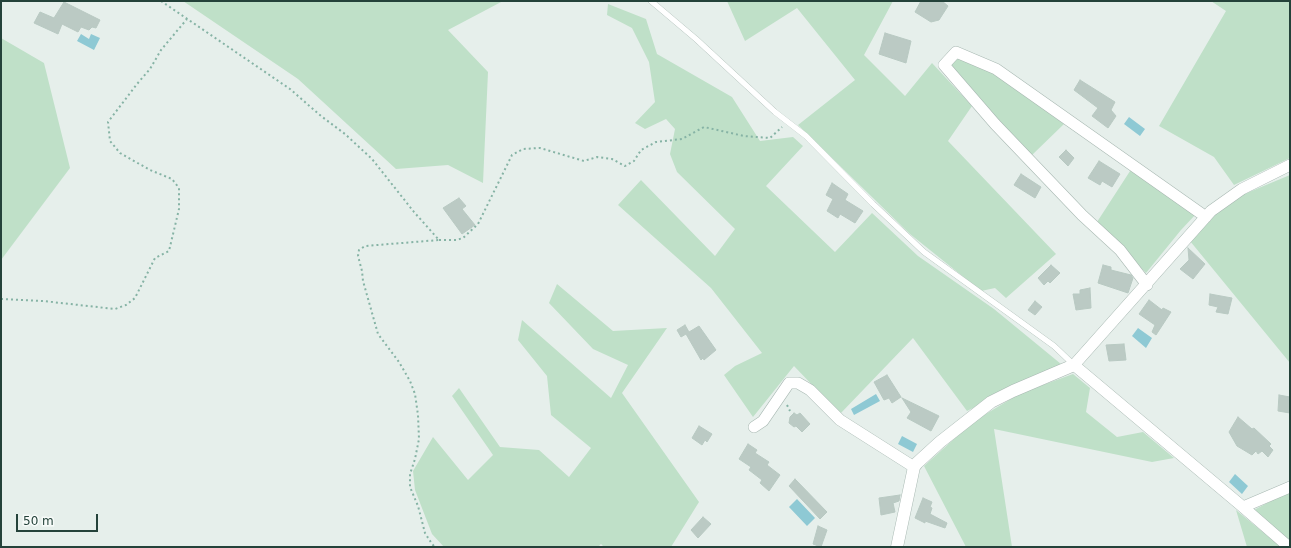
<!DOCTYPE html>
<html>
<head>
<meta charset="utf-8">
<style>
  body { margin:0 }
  #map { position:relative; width:1291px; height:548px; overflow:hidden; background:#e6efeb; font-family:"DejaVu Sans",sans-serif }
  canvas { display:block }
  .frame { position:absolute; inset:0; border:2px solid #24423a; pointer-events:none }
  .scale { position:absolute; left:16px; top:514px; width:82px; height:18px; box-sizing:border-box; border:2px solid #24423a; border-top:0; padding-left:5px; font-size:12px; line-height:14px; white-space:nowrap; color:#24423a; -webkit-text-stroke:3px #f7fbf9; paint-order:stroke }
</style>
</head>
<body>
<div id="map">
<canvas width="1291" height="548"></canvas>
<div class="frame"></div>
<div class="scale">50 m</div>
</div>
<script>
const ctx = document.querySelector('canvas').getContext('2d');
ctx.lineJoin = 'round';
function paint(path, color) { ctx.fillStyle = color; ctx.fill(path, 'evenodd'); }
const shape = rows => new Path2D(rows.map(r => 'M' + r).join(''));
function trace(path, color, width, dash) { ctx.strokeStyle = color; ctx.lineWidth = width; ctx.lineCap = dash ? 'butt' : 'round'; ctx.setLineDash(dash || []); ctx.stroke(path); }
const green = shape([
  [183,1,503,1,448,30,488,72,483,183,448,165,396,169,298,79],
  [727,1,893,1,864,55,905,96,932,63,972,106,948,141,1056,254,1006,298,995,288,981,291,910,234,798,125,855,80,797,8,745,41],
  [1211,1,1290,1,1290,158,1234,185,1214,157,1159,126,1226,11],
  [608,4,646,19,657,54,732,97,760,141,793,137,803,146,766,186,835,252,872,213,918,256,994,309,1061,364,967,411,913,338,840,414,794,366,753,417,724,375,735,366,762,353,711,288,618,205,641,180,715,256,735,229,677,172,670,154,675,129,666,119,645,129,635,123,655,102,649,62,632,28,607,15],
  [1,38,44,63,70,168,1,260],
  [958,55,1005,80,1064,124,1031,156,949,65],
  [1132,168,1196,214,1181,230,1146,273,1097,222],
  [1290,175,1290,363,1190,241,1218,212,1242,195],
  [557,284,613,331,667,328,622,393,699,502,671,547,604,547,601,544,598,547,444,547,432,534,415,490,413,471,433,437,468,480,493,455,452,396,459,388,500,447,539,450,569,477,591,448,551,415,547,376,518,340,522,320,611,398,628,365,593,349,549,303],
  [1073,374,1090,388,1086,412,1117,437,1143,432,1174,458,1152,462,994,429,1012,547,966,547,924,466,974,421,1021,393],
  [1290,491,1290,544,1252,511],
  [1236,510,1281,547,1247,547]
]);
const water = shape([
  [81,34,89,39,91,34,100,38,94,50,77,41],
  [1129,117,1145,129,1140,136,1124,124],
  [1138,328,1152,338,1146,348,1132,336],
  [876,394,880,401,854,415,851,409],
  [902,436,917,444,913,452,898,444],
  [1235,474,1248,486,1242,494,1229,482],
  [797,499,815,518,807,526,789,507]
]);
const building = shape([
  [921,1,942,1,948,6,939,20,931,22,915,12,921,1],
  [64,2,100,20,96,28,92,27,89,30,81,27,78,32,62,24,58,34,34,23,40,12,54,18,64,2],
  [885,33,911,41,906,63,879,54,885,33],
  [1080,80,1115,102,1111,110,1116,116,1108,128,1092,116,1098,108,1074,90,1080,80],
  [1066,150,1074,158,1068,166,1059,157,1066,150],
  [1099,161,1120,174,1112,187,1102,181,1100,185,1088,178,1099,161],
  [1021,174,1041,187,1035,198,1014,185,1021,174],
  [832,183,848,194,845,200,863,211,855,223,840,214,838,218,827,211,833,199,826,195,832,183],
  [459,198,466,206,462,209,475,225,462,234,443,208,459,198],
  [1188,248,1205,264,1193,279,1180,269,1189,260,1188,248],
  [1051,265,1060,273,1050,283,1048,281,1044,285,1038,278,1051,265],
  [1103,265,1111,267,1111,270,1131,275,1133,278,1128,293,1098,283,1103,265],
  [1090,288,1091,308,1076,310,1073,294,1080,294,1080,290,1090,288],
  [1210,294,1232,298,1228,314,1216,312,1218,307,1209,305,1210,294],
  [1149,300,1162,310,1163,308,1171,312,1156,335,1152,332,1155,325,1139,314,1149,300],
  [1035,301,1042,307,1035,315,1028,310,1035,301],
  [685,325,689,332,699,326,716,350,704,360,703,358,701,360,686,334,681,337,677,330,685,325],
  [1124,344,1126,360,1109,361,1106,345,1124,344],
  [887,375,901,397,892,403,889,398,884,400,874,382,887,375],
  [1279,395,1290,397,1290,413,1278,411,1279,395],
  [902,398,939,416,931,431,907,418,911,412,902,398],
  [794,413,797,415,800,413,810,424,802,432,796,426,794,427,789,423,790,417,794,413],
  [1238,417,1252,429,1254,428,1271,444,1269,446,1273,450,1268,457,1262,451,1258,454,1256,451,1252,455,1237,446,1229,432,1238,417],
  [699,426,712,434,707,442,705,440,702,445,692,438,699,426],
  [748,444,757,450,755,453,769,462,767,465,780,475,769,491,760,483,762,480,749,470,751,467,739,459,748,444],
  [795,479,827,512,820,519,789,486,795,479],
  [900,495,899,501,893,503,895,512,881,515,879,498,900,495],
  [923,498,932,502,930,507,932,508,930,514,947,523,945,528,925,521,925,523,915,518,923,498],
  [703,517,711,524,698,538,691,530,703,517],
  [818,526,827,530,821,547,813,544,818,526]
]);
const path = shape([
  [161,1,290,89,321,116,345,134,372,159,414,212,439,240,365,246,359,250,358,256,362,271,363,281,378,334,399,362,410,381,415,394,418,415,419,439,415,459,410,474,410,487,418,506,425,533,432,544,435,547],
  [439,240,456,240,463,238,478,224,512,155,523,149,540,148,584,161,597,157,612,159,625,166,634,161,641,150,656,142,682,139,704,127,744,136,770,138,782,127],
  [1,299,43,301,115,309,126,305,135,298,155,258,169,251,179,209,179,188,172,179,150,170,120,153,110,141,108,122,137,84,150,69,161,50,187,19],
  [787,405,790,411]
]);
const service = shape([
  [651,1,696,39,775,112,806,136,873,204,924,252,1054,346,1074,365]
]);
const minor = shape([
  [1147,285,1120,250,1082,215,995,124,944,65,956,52,996,69,1206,217],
  [754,427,763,421,789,383,798,383,810,390,840,420,914,467],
  [1243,507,1290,487],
  [1289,547,1243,507,1074,365,1211,211,1242,189,1290,165]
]);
const tertiary = shape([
  [897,547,914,467,917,463,940,442,991,402,1013,391,1074,365]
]);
paint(green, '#bfe0c8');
paint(water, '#8ec9d4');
paint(building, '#bbcac4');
trace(building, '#b8c9c2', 1);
trace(service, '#a8b8b2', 6);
trace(minor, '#a8b8b2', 12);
trace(tertiary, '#a8b8b2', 13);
trace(path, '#86b3a5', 2, [2, 3]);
trace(service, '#fff', 5.5);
trace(minor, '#fff', 11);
trace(tertiary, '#fff', 12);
</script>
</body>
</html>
